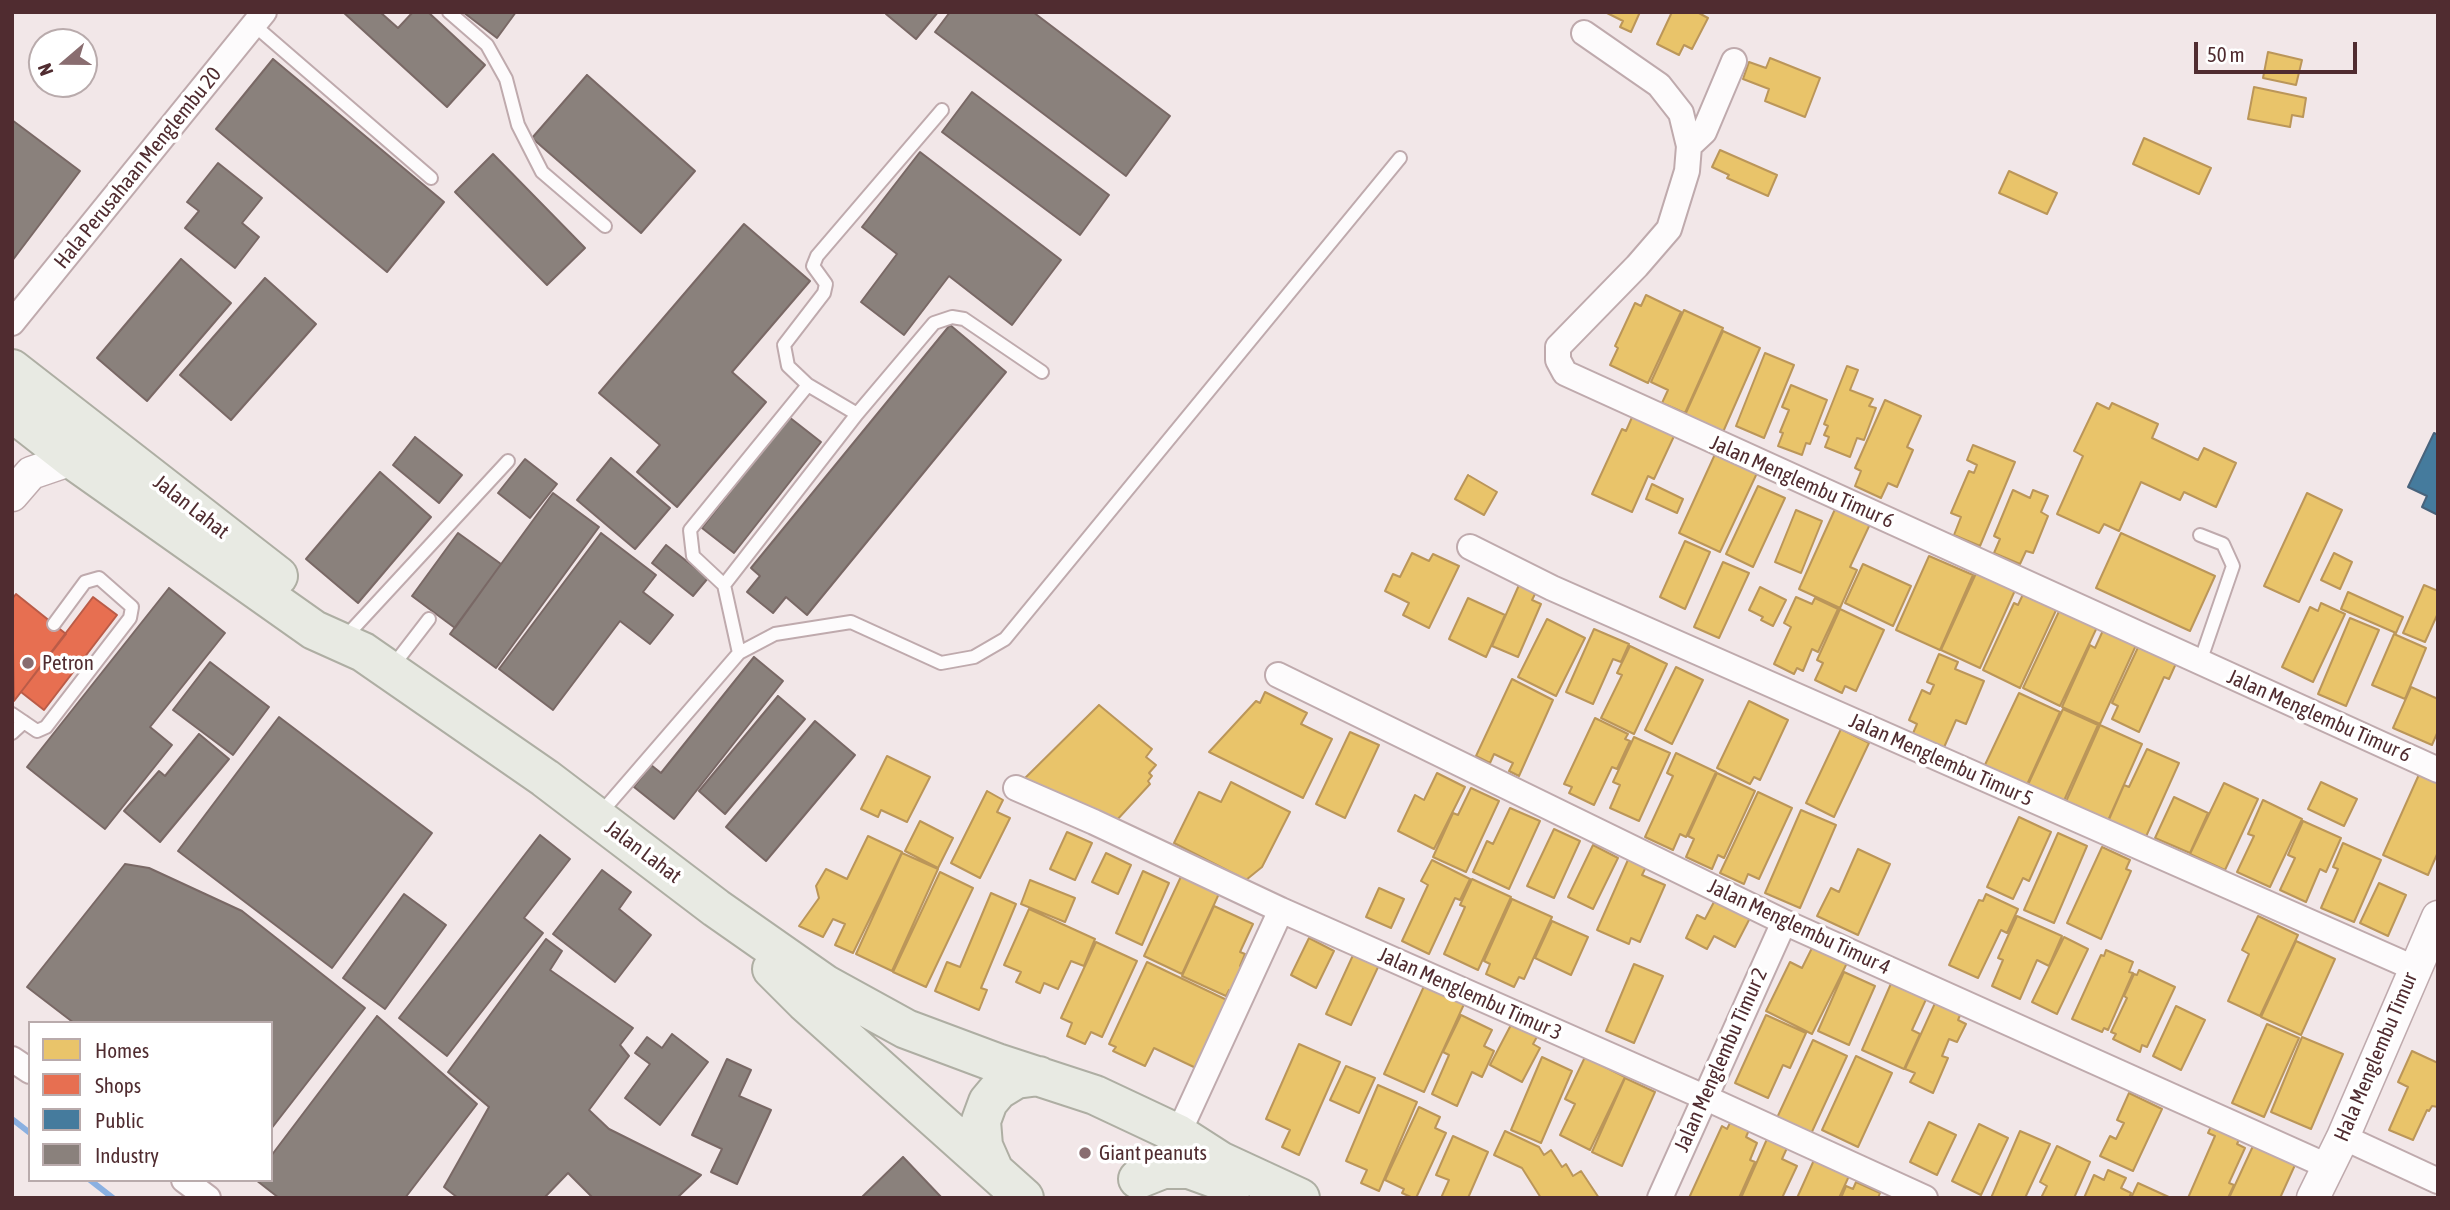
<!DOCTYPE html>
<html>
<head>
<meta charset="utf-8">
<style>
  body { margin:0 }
  #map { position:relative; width:2450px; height:1210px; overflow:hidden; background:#f2e7e8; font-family:"Asap Condensed",sans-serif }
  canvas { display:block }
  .frame { position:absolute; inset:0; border:14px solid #502c30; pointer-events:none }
  .legend { position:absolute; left:28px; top:1021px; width:245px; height:161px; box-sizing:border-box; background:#fff; border:2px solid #b9abac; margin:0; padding:9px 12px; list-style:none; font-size:21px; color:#502c30 }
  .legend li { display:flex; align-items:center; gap:14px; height:35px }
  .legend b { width:35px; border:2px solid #b9abac }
  .north { position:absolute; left:28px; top:28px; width:70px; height:70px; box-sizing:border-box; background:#fff; border:2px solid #b9abac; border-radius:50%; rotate:250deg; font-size:19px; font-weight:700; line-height:28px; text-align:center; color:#502c30 }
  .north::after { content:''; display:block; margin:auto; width:24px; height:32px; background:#896d70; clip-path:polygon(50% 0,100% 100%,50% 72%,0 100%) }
  .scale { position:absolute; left:2194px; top:42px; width:163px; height:32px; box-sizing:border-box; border:4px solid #502c30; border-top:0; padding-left:9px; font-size:21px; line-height:24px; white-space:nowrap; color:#502c30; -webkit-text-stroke:5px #fff; paint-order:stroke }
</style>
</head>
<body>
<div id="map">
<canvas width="2450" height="1210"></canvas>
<div class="frame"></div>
<ul class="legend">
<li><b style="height:19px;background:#e9c46a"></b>Homes</li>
<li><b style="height:19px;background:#e76f51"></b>Shops</li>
<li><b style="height:19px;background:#457b9d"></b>Public</li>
<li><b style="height:19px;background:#8a817c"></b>Industry</li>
</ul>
<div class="north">N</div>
<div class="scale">50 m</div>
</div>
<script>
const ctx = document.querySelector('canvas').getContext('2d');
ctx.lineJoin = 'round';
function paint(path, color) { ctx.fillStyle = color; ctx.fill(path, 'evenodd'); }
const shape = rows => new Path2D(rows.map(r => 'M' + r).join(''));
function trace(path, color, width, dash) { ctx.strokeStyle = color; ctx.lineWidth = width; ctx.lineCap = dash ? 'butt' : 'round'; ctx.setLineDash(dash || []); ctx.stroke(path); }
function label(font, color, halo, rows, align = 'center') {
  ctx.font = font + ' "Asap Condensed",sans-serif'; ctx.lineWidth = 7; ctx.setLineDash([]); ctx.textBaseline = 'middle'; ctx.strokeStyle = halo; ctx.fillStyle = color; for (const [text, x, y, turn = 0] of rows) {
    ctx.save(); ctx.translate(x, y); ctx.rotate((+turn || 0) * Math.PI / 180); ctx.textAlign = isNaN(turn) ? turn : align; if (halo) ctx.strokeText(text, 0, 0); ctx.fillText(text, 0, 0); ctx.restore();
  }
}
const homes = shape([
  [1605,12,1640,12,1631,32,1620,27,1623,21,1605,12],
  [1672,12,1697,12,1708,18,1692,49,1684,45,1679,55,1657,44,1672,12],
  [2268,52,2302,60,2296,85,2263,78,2268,52],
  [1770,58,1820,78,1805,117,1765,101,1769,89,1743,79,1749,62,1766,68,1770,58],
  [2254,87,2306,98,2303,117,2292,115,2290,127,2248,119,2254,87],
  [2144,138,2211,168,2199,194,2133,164,2144,138],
  [1720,150,1777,175,1768,196,1727,178,1729,175,1712,167,1720,150],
  [2009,171,2057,193,2047,214,1999,193,2009,171],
  [1646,295,1681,312,1648,383,1610,365,1618,348,1615,346,1635,303,1641,306,1646,295],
  [1684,310,1723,328,1685,413,1662,403,1668,390,1651,382,1684,310],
  [1723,331,1760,348,1723,432,1685,415,1723,331],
  [1765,353,1794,365,1764,438,1736,426,1765,353],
  [1847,366,1858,370,1850,390,1873,399,1869,406,1876,408,1864,440,1857,438,1850,457,1825,447,1829,437,1824,435,1828,426,1824,424,1847,366],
  [1791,385,1827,400,1810,444,1806,443,1802,455,1778,446,1783,433,1780,432,1789,410,1782,407,1791,385],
  [1885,400,1921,416,1907,447,1913,450,1897,487,1888,483,1881,498,1855,486,1861,471,1855,468,1885,400],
  [2097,403,2109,409,2112,403,2158,424,2152,438,2198,460,2204,448,2236,463,2216,507,2184,492,2180,500,2141,482,2119,531,2104,524,2099,533,2057,514,2083,456,2074,451,2097,403],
  [1633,415,1675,434,1654,479,1648,476,1632,512,1592,494,1622,429,1626,431,1633,415],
  [1973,445,2015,462,1980,546,1954,535,1961,517,1951,513,1969,471,1974,473,1977,465,1967,460,1973,445],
  [1716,452,1758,471,1720,552,1679,533,1716,452],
  [1468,475,1497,492,1484,515,1455,499,1468,475],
  [1652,484,1683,499,1677,513,1646,499,1652,484],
  [1758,486,1785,498,1753,567,1726,554,1758,486],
  [2013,490,2030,498,2033,490,2048,496,2041,512,2048,516,2033,553,2026,551,2020,564,1994,553,2000,539,1994,536,2013,490],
  [2307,493,2342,510,2299,602,2264,586,2307,493],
  [1836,507,1871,522,1850,567,1857,570,1840,608,1799,589,1836,507],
  [1796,510,1822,521,1801,573,1775,562,1796,510],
  [2121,533,2215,576,2190,631,2096,588,2121,533],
  [1685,541,1710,552,1685,609,1660,597,1685,541],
  [1412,553,1429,561,1433,554,1459,566,1429,628,1403,615,1409,603,1385,591,1393,574,1400,577,1412,553],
  [2334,553,2352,562,2340,589,2321,580,2334,553],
  [1929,556,1973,575,1940,650,1896,630,1929,556],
  [1723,562,1749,573,1719,638,1694,627,1723,562],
  [1863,564,1911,586,1893,626,1845,603,1863,564],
  [1978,569,2017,586,1980,668,1941,650,1978,569],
  [1519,585,1536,592,1532,600,1541,604,1518,657,1492,646,1519,585],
  [2424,585,2438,591,2438,613,2425,642,2403,633,2424,585],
  [1760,587,1786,600,1773,626,1761,620,1763,617,1749,610,1760,587],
  [2025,590,2058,606,2020,688,1983,670,2014,603,2018,605,2025,590],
  [2348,592,2403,617,2396,633,2341,609,2348,592],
  [1796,597,1812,604,1815,598,1838,609,1818,652,1812,649,1803,671,1797,668,1794,674,1774,664,1791,627,1784,623,1796,597],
  [1468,598,1505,615,1486,657,1449,639,1468,598],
  [2321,603,2345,614,2313,682,2282,667,2310,607,2318,611,2321,603],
  [2062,605,2099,623,2060,706,2023,688,2062,605],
  [1840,609,1884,630,1856,691,1845,686,1842,693,1815,680,1823,663,1817,660,1840,609],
  [2350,618,2379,630,2346,706,2318,694,2350,618],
  [1547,619,1585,638,1556,696,1518,677,1547,619],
  [2105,626,2138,641,2100,724,2062,707,2090,645,2095,648,2105,626],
  [1594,629,1629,644,1621,662,1613,659,1593,704,1566,692,1594,629],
  [2394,634,2426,648,2405,699,2372,685,2394,634],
  [2141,641,2178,659,2169,679,2164,677,2139,732,2112,719,2118,706,2112,703,2141,641],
  [1630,646,1667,664,1634,734,1601,718,1622,675,1617,673,1630,646],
  [1939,654,1958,662,1955,669,1984,681,1966,724,1956,720,1942,752,1911,738,1917,724,1909,720,1922,690,1930,694,1934,685,1927,682,1939,654],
  [1676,667,1703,680,1672,744,1645,730,1676,667],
  [1512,679,1553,700,1519,776,1509,771,1513,763,1494,754,1490,763,1476,756,1512,679],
  [2411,687,2438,699,2438,731,2432,745,2393,728,2411,687],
  [1265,692,1307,713,1301,724,1332,739,1303,798,1209,752,1256,701,1260,703,1265,692],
  [2019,693,2060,712,2025,789,1983,769,2019,693],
  [1749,701,1788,720,1760,780,1754,777,1750,784,1717,768,1749,701],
  [1099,705,1152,749,1146,757,1156,765,1149,773,1152,776,1148,781,1150,784,1116,821,1021,782,1099,705],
  [2063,709,2098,725,2062,805,2026,789,2063,709],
  [1595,718,1628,734,1625,739,1630,741,1617,769,1612,767,1594,805,1569,793,1572,787,1564,784,1595,718],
  [2100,725,2142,744,2106,825,2064,806,2100,725],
  [1841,729,1869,743,1834,817,1806,803,1841,729],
  [1350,732,1379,745,1345,818,1316,804,1350,732],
  [1634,737,1670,753,1639,821,1610,808,1620,785,1613,782,1634,737],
  [2147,749,2179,763,2144,841,2107,824,2124,785,2129,787,2147,749],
  [1676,753,1716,772,1686,837,1680,834,1673,850,1645,837,1673,776,1667,773,1676,753],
  [887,756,930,777,907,822,881,810,878,817,861,809,887,756],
  [2421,770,2438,778,2438,852,2428,875,2383,855,2421,770],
  [1437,773,1465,787,1434,849,1398,831,1415,795,1424,800,1437,773],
  [1717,773,1755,791,1724,858,1718,855,1712,869,1686,857,1694,839,1688,836,1717,773],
  [1231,782,1290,812,1262,867,1246,880,1174,843,1199,792,1221,802,1231,782],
  [2321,782,2357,799,2344,826,2308,809,2321,782],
  [2224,783,2258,799,2225,870,2190,854,2224,783],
  [1471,788,1499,801,1466,872,1433,857,1453,813,1458,815,1471,788],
  [987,791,1003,800,997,812,1010,818,980,878,951,863,987,791],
  [1758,792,1792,808,1759,879,1748,874,1744,884,1720,873,1758,792],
  [2174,797,2208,813,2190,853,2155,838,2174,797],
  [2263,800,2302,819,2270,887,2237,872,2254,836,2248,834,2263,800],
  [1510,808,1540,821,1509,889,1473,872,1487,841,1493,844,1510,808],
  [1801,810,1836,825,1800,908,1765,893,1801,810],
  [2019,817,2051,832,2029,881,2023,878,2013,899,1987,887,2019,817],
  [920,821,953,838,938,868,905,851,920,821],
  [2303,821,2341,838,2326,872,2320,869,2306,902,2280,890,2295,858,2288,855,2303,821],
  [1554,829,1580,841,1554,898,1527,886,1554,829],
  [1067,832,1092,843,1075,880,1050,869,1067,832],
  [2058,833,2087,846,2054,923,2024,910,2058,833],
  [868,836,902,852,853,953,835,945,845,924,833,919,823,937,799,926,819,898,816,886,826,869,847,879,868,836],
  [2343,843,2381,860,2354,922,2321,908,2338,869,2333,867,2343,843],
  [1593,845,1618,858,1593,909,1568,897,1593,845],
  [2102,847,2130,860,2126,869,2131,871,2101,939,2067,923,2102,847],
  [1858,849,1890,864,1858,935,1817,916,1831,888,1839,892,1858,849],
  [902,853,938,869,892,971,856,954,902,853],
  [1106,853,1131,865,1118,894,1092,882,1106,853],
  [1631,853,1649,861,1642,875,1665,885,1640,942,1631,938,1629,944,1597,930,1631,853],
  [1432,860,1470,879,1460,900,1455,898,1429,954,1402,941,1428,885,1421,881,1432,860],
  [1185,868,1223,885,1182,974,1144,956,1185,868],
  [1143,871,1169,883,1142,945,1116,933,1143,871],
  [940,872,973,888,926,987,893,972,940,872],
  [1472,879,1511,897,1478,970,1444,954,1465,907,1460,905,1472,879],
  [1030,880,1075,898,1065,922,1021,904,1030,880],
  [2379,883,2406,895,2388,936,2360,923,2379,883],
  [1379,888,1404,899,1391,928,1366,917,1379,888],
  [991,893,1016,904,981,988,987,990,979,1010,935,991,947,962,960,967,991,893],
  [1986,894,2018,909,2007,933,2001,930,1978,978,1949,965,1979,900,1983,901,1986,894],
  [1512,899,1552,917,1524,979,1519,977,1514,987,1486,974,1490,964,1484,961,1512,899],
  [1715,900,1750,918,1735,947,1714,936,1707,949,1686,938,1697,915,1705,919,1715,900],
  [1214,906,1253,924,1240,952,1245,954,1240,966,1250,971,1239,994,1229,990,1226,996,1182,976,1214,906],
  [1029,909,1095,939,1084,966,1071,961,1058,989,1044,983,1040,993,1016,982,1021,972,1004,965,1029,909],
  [2017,916,2062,936,2049,966,2037,960,2020,999,1992,986,2003,960,1998,958,2017,916],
  [2258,916,2298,935,2260,1016,2228,1001,2249,954,2242,950,2258,916],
  [1552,921,1588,937,1571,975,1535,958,1552,921],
  [2064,937,2088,949,2057,1014,2032,1002,2064,937],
  [1309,938,1334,951,1316,988,1291,975,1309,938],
  [2296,941,2335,959,2301,1035,2261,1017,2296,941],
  [1096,942,1137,961,1102,1037,1091,1032,1085,1044,1067,1036,1072,1023,1061,1018,1096,942],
  [1814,944,1848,961,1812,1034,1766,1011,1790,962,1802,968,1814,944],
  [2106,950,2133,962,2129,972,2133,973,2108,1030,2104,1028,2102,1032,2072,1019,2101,955,2104,956,2106,950],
  [1354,953,1379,965,1351,1025,1326,1014,1354,953],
  [1147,962,1229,1001,1198,1069,1154,1048,1145,1066,1113,1051,1116,1047,1109,1044,1147,962],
  [1634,964,1663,976,1634,1043,1606,1031,1634,964],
  [2139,970,2175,987,2147,1047,2142,1045,2140,1052,2113,1039,2116,1034,2111,1032,2127,998,2124,996,2134,974,2137,975,2139,970],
  [1844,972,1875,986,1849,1045,1818,1031,1844,972],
  [1893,979,1928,995,1912,1030,1920,1034,1904,1069,1862,1050,1893,979],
  [1425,984,1465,1002,1424,1092,1384,1074,1425,984],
  [1936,1001,1961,1013,1958,1020,1966,1024,1957,1042,1949,1039,1942,1056,1948,1058,1933,1093,1910,1082,1915,1073,1905,1069,1936,1001],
  [2176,1006,2205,1020,2181,1070,2153,1056,2176,1006],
  [1461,1015,1492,1030,1484,1046,1494,1051,1482,1077,1472,1072,1457,1106,1432,1094,1449,1055,1443,1052,1461,1015],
  [1766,1015,1806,1033,1790,1068,1783,1065,1768,1098,1735,1083,1766,1015],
  [1513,1021,1538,1035,1533,1044,1540,1048,1522,1082,1490,1065,1513,1021],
  [2267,1024,2299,1038,2264,1117,2232,1103,2267,1024],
  [2302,1037,2343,1054,2311,1129,2271,1112,2302,1037],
  [1813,1040,1847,1056,1810,1136,1776,1120,1813,1040],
  [1299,1044,1340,1062,1299,1155,1282,1147,1290,1130,1266,1119,1299,1044],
  [2412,1051,2438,1063,2438,1107,2432,1106,2429,1111,2427,1110,2413,1140,2389,1130,2408,1087,2398,1082,2412,1051],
  [1856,1056,1892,1073,1858,1147,1822,1130,1856,1056],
  [1542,1057,1572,1071,1541,1143,1511,1130,1542,1057],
  [1585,1057,1625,1077,1590,1150,1560,1135,1575,1104,1565,1099,1585,1057],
  [1346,1066,1375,1078,1359,1113,1330,1100,1346,1066],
  [1625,1078,1655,1092,1622,1166,1592,1152,1625,1078],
  [1378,1085,1417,1102,1379,1191,1361,1183,1367,1170,1346,1161,1378,1085],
  [2129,1093,2162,1109,2133,1171,2100,1156,2110,1136,2116,1139,2124,1123,2117,1120,2129,1093],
  [1419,1107,1440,1117,1435,1128,1446,1133,1416,1198,1413,1198,1402,1193,1404,1189,1385,1180,1419,1107],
  [2215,1118,2243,1131,2237,1144,2245,1148,2229,1183,2234,1185,2228,1198,2188,1198,2215,1136,2208,1133,2215,1118],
  [1731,1121,1749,1130,1746,1137,1757,1143,1750,1160,1755,1162,1739,1198,1689,1198,1722,1126,1727,1129,1731,1121],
  [1929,1122,1956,1135,1937,1175,1910,1162,1929,1122],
  [1979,1124,2008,1138,1981,1195,1952,1181,1979,1124],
  [1505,1131,1539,1147,1544,1155,1551,1150,1562,1167,1566,1164,1573,1176,1581,1171,1599,1198,1541,1198,1522,1168,1494,1155,1505,1131],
  [2020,1131,2050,1144,2025,1198,1991,1198,2020,1131],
  [1453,1136,1488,1152,1468,1198,1441,1198,1449,1180,1436,1175,1453,1136],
  [1767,1139,1787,1148,1782,1159,1797,1166,1782,1198,1741,1198,1767,1139],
  [2057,1146,2090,1162,2074,1198,2041,1198,2047,1186,2040,1182,2057,1146],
  [2253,1146,2295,1165,2280,1198,2229,1198,2253,1146],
  [1814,1160,1849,1176,1839,1198,1797,1198,1814,1160],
  [2108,1170,2126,1178,2121,1188,2131,1193,2129,1198,2084,1198,2094,1175,2104,1180,2108,1170],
  [1856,1182,1880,1193,1878,1198,1841,1198,1846,1186,1853,1189,1856,1182],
  [2138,1183,2171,1198,2131,1198,2138,1183]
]);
const shops = shape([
  [16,594,66,634,14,701,12,599,16,594],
  [93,597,117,615,44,710,21,692,93,597]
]);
const public = shape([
  [2434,433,2438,435,2438,515,2422,507,2427,496,2408,487,2434,433]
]);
const industry = shape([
  [343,12,380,12,398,28,413,12,428,12,485,65,447,107,343,12],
  [463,12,516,12,497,38,463,12],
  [887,12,938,12,916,39,886,14,887,12],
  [950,12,1033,12,1170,116,1126,176,935,32,950,12],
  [273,59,444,202,387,272,216,129,273,59],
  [587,75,695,171,641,233,532,138,587,75],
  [972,92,1109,195,1080,235,942,132,972,92],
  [12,120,80,171,12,261,12,120],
  [920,152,1061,260,1012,325,949,276,904,335,861,302,897,254,862,227,920,152],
  [493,154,585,248,547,285,455,192,493,154],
  [218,163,262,198,242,223,259,237,235,268,185,228,199,211,187,202,218,163],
  [744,224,810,281,732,372,766,402,677,507,637,472,660,445,599,393,744,224],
  [181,259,231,303,147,401,97,358,181,259],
  [265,278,316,324,231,420,180,375,265,278],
  [950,325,1006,372,807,615,786,597,773,613,747,592,760,576,751,568,950,325],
  [789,417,821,442,734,553,702,528,789,417],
  [415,437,462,475,439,503,393,465,415,437],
  [611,458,670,508,635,549,577,500,611,458],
  [525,459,557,484,530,518,498,493,525,459],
  [380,472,431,517,358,603,306,559,380,472],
  [553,493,599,527,496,668,450,634,553,493],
  [458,533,501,564,455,628,412,596,458,533],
  [601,533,656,575,643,592,673,615,650,644,620,621,553,710,499,669,601,533],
  [666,545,708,578,693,596,652,563,666,545],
  [169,588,225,633,150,727,172,745,105,829,27,767,169,588],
  [754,657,783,681,674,819,634,787,651,765,661,773,754,657],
  [210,662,269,707,233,755,173,710,210,662],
  [778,696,805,719,725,814,699,791,778,696],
  [279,717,432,833,332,968,178,851,279,717],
  [815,721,855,755,766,861,726,827,815,721],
  [199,734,229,759,160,842,124,811,159,771,165,776,199,734],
  [540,835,570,859,524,918,543,933,447,1056,399,1018,540,835],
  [125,864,149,868,242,911,365,1008,271,1129,271,1023,74,1023,27,987,125,864],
  [602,870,631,892,619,909,651,935,615,982,553,934,602,870],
  [404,894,446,925,385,1009,343,978,404,894],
  [546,939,562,951,550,970,633,1028,620,1045,629,1056,589,1110,609,1129,701,1175,677,1198,593,1198,568,1173,544,1198,458,1198,444,1187,489,1107,448,1072,546,939],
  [377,1016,477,1104,405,1198,279,1198,256,1180,271,1180,271,1156,377,1016],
  [672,1034,708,1062,660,1125,625,1098,650,1064,635,1053,647,1037,662,1048,672,1034],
  [727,1059,751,1070,739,1096,771,1110,737,1184,711,1172,722,1149,692,1135,727,1059],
  [903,1157,942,1198,861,1198,903,1157]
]);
const stream = shape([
  [12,1119,30,1133],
  [90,1180,113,1198]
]);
const service = shape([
  [449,12,487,45,506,79,518,125,542,172,605,226],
  [254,25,431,178],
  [857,414,934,323,952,317,964,319,1042,372],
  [2200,535,2223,544,2233,566,2200,662],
  [724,585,857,414,808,385],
  [349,633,508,461],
  [739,653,724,585,693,556,690,530,808,385,788,366,784,345,824,293,826,284,813,266,817,256,942,110],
  [392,667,429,619],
  [12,714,37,731,46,727,130,618,132,607,99,578,85,582,54,624],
  [12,733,24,722],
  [599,815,739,653,775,634,851,622,941,663,974,657,1005,639,1400,158]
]);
const minor = shape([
  [1584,33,1659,85,1681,113,1689,146,1687,171,1669,229,1637,266,1558,347,1558,360,1565,373,2438,770],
  [1689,146,1704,132,1734,61],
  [12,323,264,12],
  [1470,547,1552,588,2414,968],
  [1278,675,1784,922,2327,1166],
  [1016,788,1094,822,1281,910,1704,1097,1925,1198],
  [12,1059,30,1071],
  [1178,1134,1281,910],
  [2343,1137,2438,1181],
  [184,1180,208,1198],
  [1660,1198,1784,922]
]);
const tertiary = shape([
  [12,495,31,473,72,459],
  [2313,1198,2343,1137,2438,917]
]);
const primary = shape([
  [12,369,278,576],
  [12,412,72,459,314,630,363,652,545,778,716,908,826,985,906,1029,997,1063,1095,1095,1178,1134,1220,1161,1300,1198],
  [772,969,805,1002,1024,1198],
  [994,1171,983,1146,981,1121,988,1102,998,1090,1016,1079,1039,1076],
  [1138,1179,1163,1169,1189,1169,1233,1185]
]);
const markers = [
  [28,663,7,"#896d70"],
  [1085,1153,7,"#896d70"]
];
const streetNames = [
  ["Hala Perusahaan Menglembu 20",138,168,-51],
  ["Jalan Menglembu Timur 6",1802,482,24],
  ["Jalan Lahat",191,507,38],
  ["Jalan Menglembu Timur 6",2319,716,24],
  ["Jalan Menglembu Timur 5",1941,760,24],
  ["Jalan Lahat",643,852,37],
  ["Jalan Menglembu Timur 4",1799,927,25],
  ["Jalan Menglembu Timur 3",1470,994,24],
  ["Hala Menglembu Timur",2376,1057,-67],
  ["Jalan Menglembu Timur 2",1721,1060,-66]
];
const poiNames = [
  ["Petron",42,663],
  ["Giant peanuts",1099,1153]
];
paint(homes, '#e9c46a');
trace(homes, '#bb9659', 2);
paint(shops, '#e76f51');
trace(shops, '#ba5b47', 2);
paint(public, '#457b9d');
trace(public, '#48637c', 2);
paint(industry, '#8a817c');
trace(industry, '#796865', 2);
trace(stream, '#8ab0e1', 6);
trace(service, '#bfaaad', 16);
trace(minor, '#bfaaad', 28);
trace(tertiary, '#bfaaad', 35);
trace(primary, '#aeaea3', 42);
trace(service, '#fdfbfc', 12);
trace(minor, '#fdfbfc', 24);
trace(tertiary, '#fdfbfc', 32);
trace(primary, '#e8eae3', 38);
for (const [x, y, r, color] of markers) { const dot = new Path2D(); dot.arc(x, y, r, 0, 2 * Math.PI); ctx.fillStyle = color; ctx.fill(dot); trace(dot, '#fff', 2.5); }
label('21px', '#502c30', '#fff', streetNames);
label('21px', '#502c30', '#fff', poiNames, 'left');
</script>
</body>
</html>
